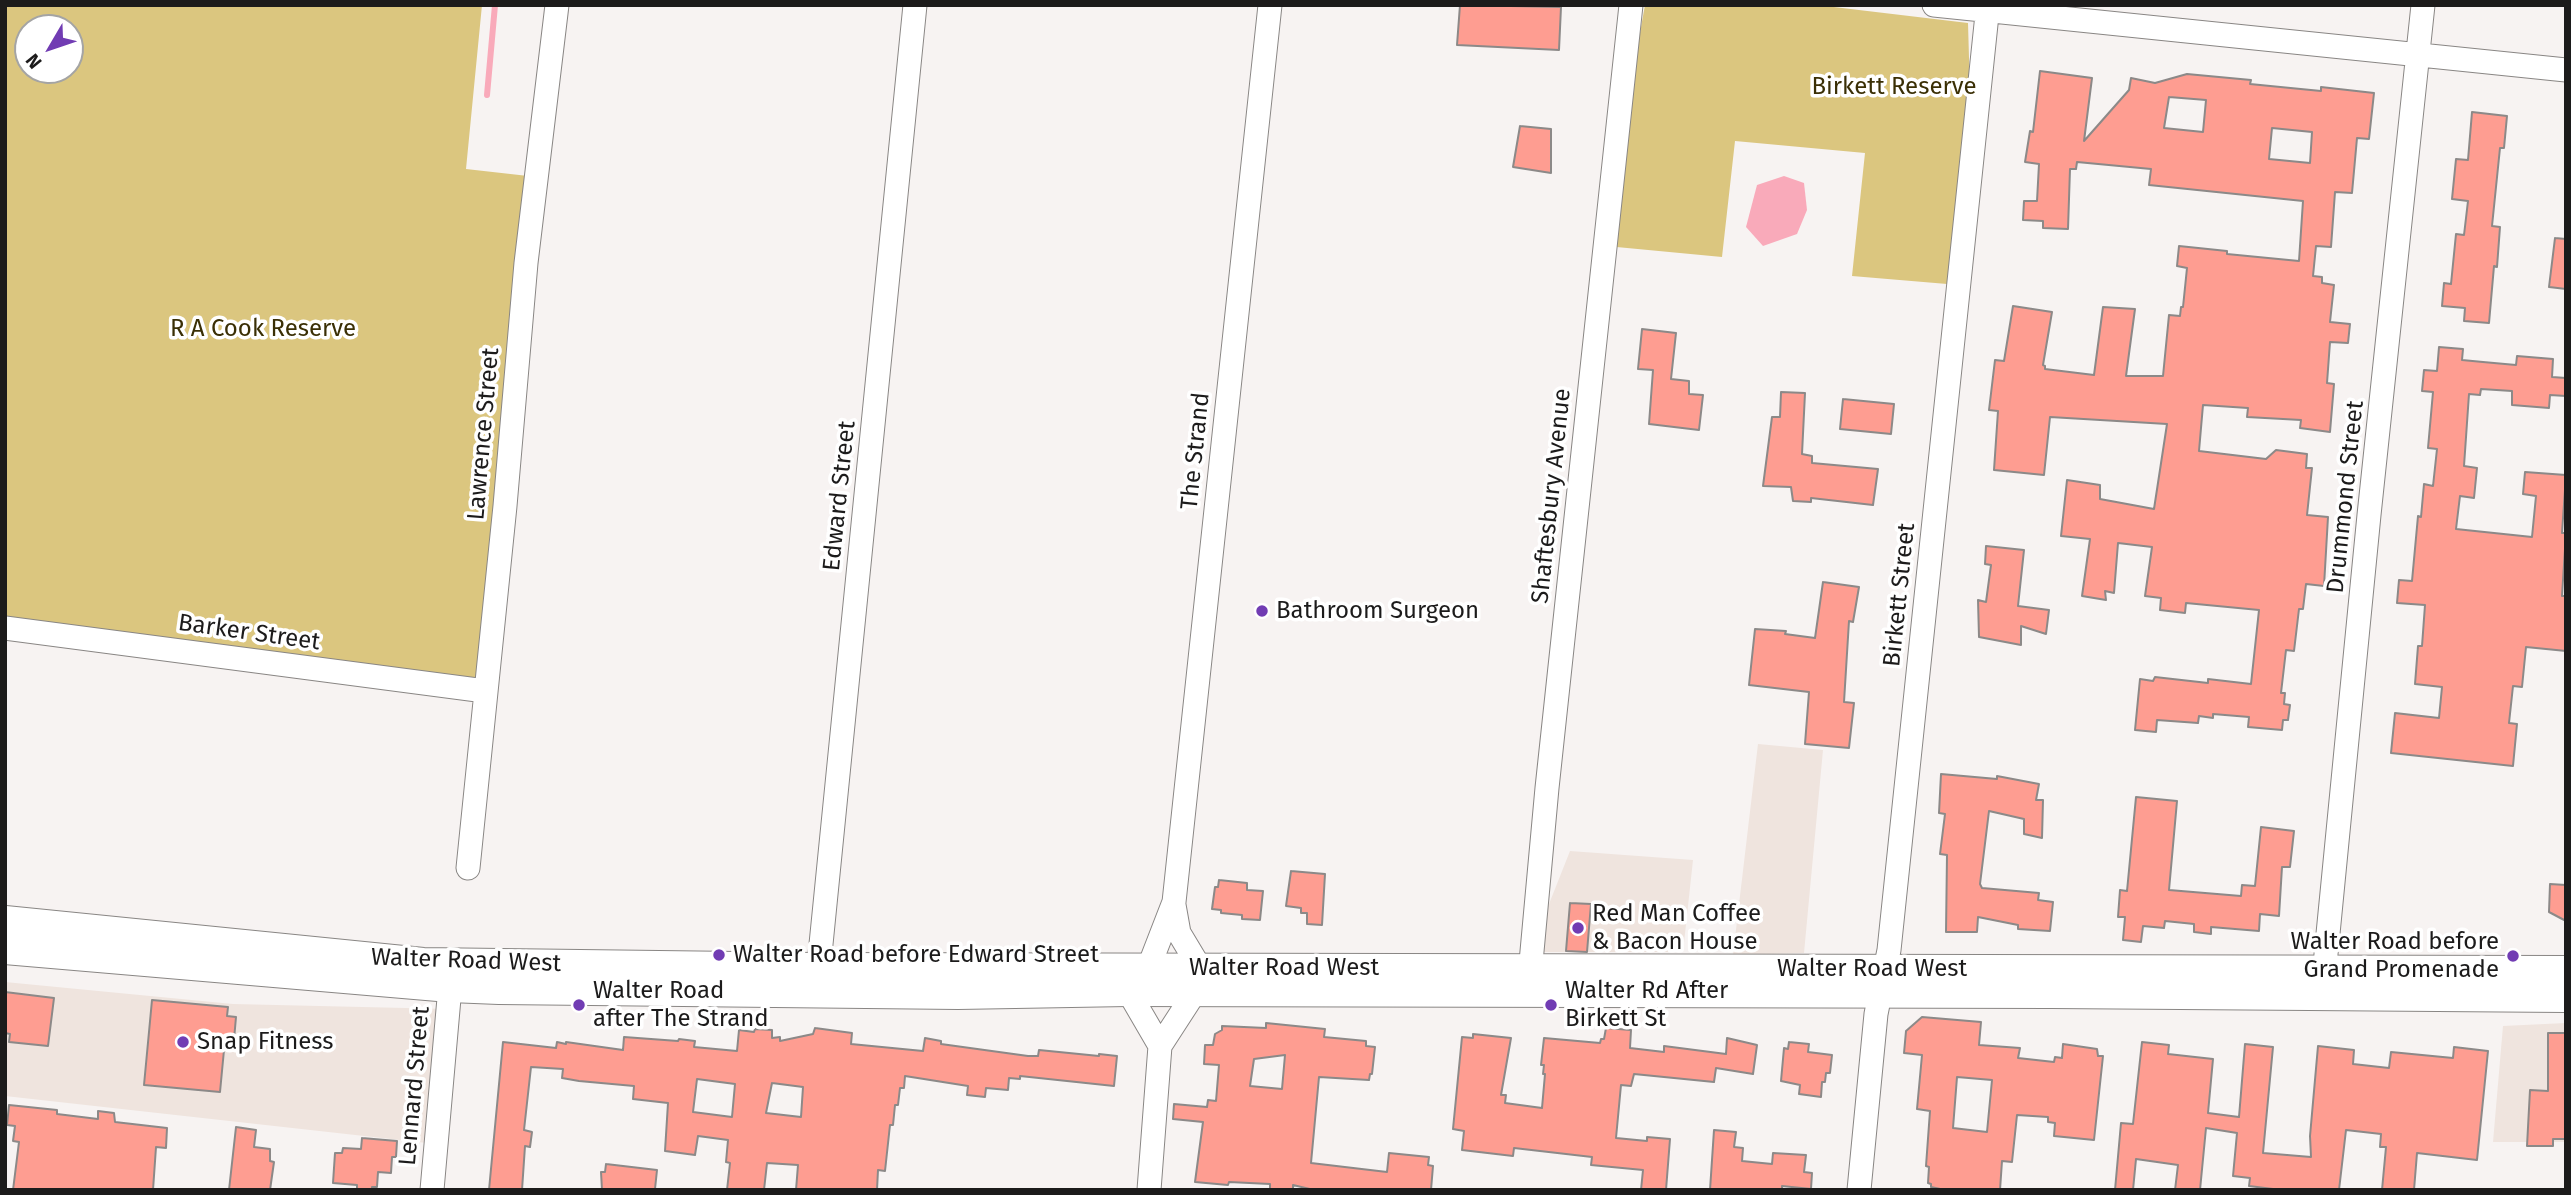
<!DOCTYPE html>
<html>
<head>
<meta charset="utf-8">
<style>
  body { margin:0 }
  #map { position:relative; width:2571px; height:1195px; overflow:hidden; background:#f7f3f2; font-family:"Fira Sans",sans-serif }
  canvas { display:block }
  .frame { position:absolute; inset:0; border:7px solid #1c1b1b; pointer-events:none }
  .north { position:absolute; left:14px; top:14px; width:70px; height:70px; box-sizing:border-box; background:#fff; border:2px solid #a4a4a4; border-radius:50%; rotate:231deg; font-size:19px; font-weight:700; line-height:28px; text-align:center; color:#1c1b1b }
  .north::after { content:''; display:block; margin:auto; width:24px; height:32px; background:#713cb3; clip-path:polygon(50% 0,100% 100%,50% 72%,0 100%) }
</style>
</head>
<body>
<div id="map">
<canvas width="2571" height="1195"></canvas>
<div class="frame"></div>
<div class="north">N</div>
</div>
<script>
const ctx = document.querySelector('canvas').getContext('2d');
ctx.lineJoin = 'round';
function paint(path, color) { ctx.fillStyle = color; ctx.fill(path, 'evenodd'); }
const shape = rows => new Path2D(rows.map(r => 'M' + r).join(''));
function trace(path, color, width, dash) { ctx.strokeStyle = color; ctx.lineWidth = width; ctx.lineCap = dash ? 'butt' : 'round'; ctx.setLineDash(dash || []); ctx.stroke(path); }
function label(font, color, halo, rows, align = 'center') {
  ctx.font = font + ' "Fira Sans",sans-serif'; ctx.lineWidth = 7; ctx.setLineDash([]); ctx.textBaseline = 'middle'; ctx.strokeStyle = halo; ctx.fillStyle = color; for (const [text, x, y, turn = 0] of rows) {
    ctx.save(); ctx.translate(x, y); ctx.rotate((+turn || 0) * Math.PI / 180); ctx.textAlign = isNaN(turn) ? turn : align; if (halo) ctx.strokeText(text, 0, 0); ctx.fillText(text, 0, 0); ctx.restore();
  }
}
const built = shape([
  [1758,744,1823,750,1804,953,1733,955],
  [1570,851,1693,860,1683,952,1530,952],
  [5,982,233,1004,449,1009,436,1144,5,1096],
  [2566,1023,2566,1142,2493,1142,2503,1026]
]);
const green = shape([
  [5,5,482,5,466,169,537,177,485,691,5,628],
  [28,28,70,28,70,70,28,70],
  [1645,5,1817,5,1968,23,1972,162,1959,285,1852,276,1865,153,1735,141,1722,257,1606,246,1611,193]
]);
const water = shape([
  [1784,176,1804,183,1807,210,1797,234,1763,246,1746,227,1757,185]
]);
const stream = shape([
  [487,95,495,5]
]);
const building = shape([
  [1460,5,1561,7,1559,50,1457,45,1460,5],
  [2040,71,2092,78,2084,141,2129,90,2131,78,2155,83,2187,74,2251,80,2250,84,2321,91,2321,87,2374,93,2369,139,2357,138,2352,193,2335,192,2331,247,2316,246,2313,276,2322,277,2322,283,2334,285,2330,322,2350,324,2348,343,2330,342,2327,383,2334,384,2330,432,2300,428,2301,420,2247,417,2248,408,2203,405,2199,451,2266,459,2276,450,2307,454,2306,468,2312,468,2307,515,2328,517,2324,586,2306,584,2303,609,2299,609,2294,651,2286,650,2281,693,2285,693,2284,704,2290,705,2288,720,2283,720,2282,730,2248,727,2249,717,2213,714,2213,718,2199,716,2198,723,2157,720,2156,732,2135,730,2140,679,2153,681,2155,677,2208,683,2208,679,2251,684,2259,610,2186,603,2185,613,2160,610,2161,598,2145,596,2152,547,2118,543,2114,593,2105,591,2106,600,2082,596,2090,539,2061,536,2067,480,2100,485,2100,499,2154,509,2167,424,2050,417,2044,475,1994,470,1998,411,1989,410,1995,360,2004,361,2013,306,2052,312,2043,365,2045,366,2045,369,2094,375,2103,307,2135,309,2126,376,2163,376,2169,315,2180,316,2181,307,2183,307,2187,268,2177,266,2179,246,2227,251,2227,254,2299,261,2303,201,2149,185,2151,169,2077,162,2076,169,2070,169,2068,229,2043,228,2043,221,2023,220,2024,201,2037,201,2039,164,2025,162,2030,131,2033,132,2040,71],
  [2169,97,2206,100,2203,132,2164,128,2169,97],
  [2272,128,2312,132,2310,163,2269,159,2272,128],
  [2472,112,2507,116,2504,148,2500,148,2492,226,2500,227,2497,267,2494,266,2489,323,2464,321,2465,308,2442,306,2444,283,2451,284,2456,234,2464,235,2468,201,2452,199,2456,159,2468,160,2472,112],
  [1520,126,1551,129,1551,173,1513,167,1520,126],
  [2555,238,2566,239,2566,289,2549,287,2555,238],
  [1642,329,1676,333,1671,379,1689,381,1689,394,1703,395,1699,430,1649,424,1653,370,1638,369,1642,329],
  [2439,347,2463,349,2462,360,2483,362,2516,365,2517,356,2553,359,2552,377,2566,378,2566,396,2550,395,2549,408,2512,405,2512,391,2481,389,2480,395,2469,394,2464,466,2477,468,2474,498,2460,496,2456,529,2532,537,2536,496,2523,494,2525,472,2566,475,2562,533,2566,533,2562,596,2566,596,2566,651,2526,647,2522,687,2513,686,2509,723,2517,724,2513,766,2391,753,2395,713,2439,718,2442,687,2415,684,2418,646,2422,646,2425,605,2397,603,2399,580,2412,581,2418,516,2421,517,2424,484,2433,486,2437,449,2428,448,2433,392,2422,391,2424,370,2437,371,2439,347],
  [1781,392,1805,393,1802,454,1812,456,1812,463,1878,469,1873,505,1811,498,1811,502,1793,501,1791,487,1763,486,1772,417,1780,417,1781,392],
  [1843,399,1894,404,1891,434,1840,429,1843,399],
  [1986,546,2024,550,2018,606,2049,610,2046,634,2021,626,2021,645,1979,637,1978,600,1986,602,1991,565,1985,564,1986,546],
  [1823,582,1859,587,1853,622,1849,621,1844,702,1854,703,1849,748,1805,744,1809,692,1749,685,1755,629,1786,631,1785,634,1815,638,1823,582],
  [1941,774,1997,779,1997,776,2039,784,2036,800,2043,800,2042,838,2024,834,2024,819,1989,811,1980,884,1982,888,2039,893,2038,900,2053,902,2050,931,2018,929,2018,925,1978,917,1977,932,1946,932,1947,855,1940,854,1945,814,1939,813,1941,774],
  [2136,797,2177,801,2169,890,2241,896,2242,885,2255,886,2261,827,2294,831,2290,867,2282,867,2279,916,2260,914,2259,931,2211,927,2211,934,2194,932,2194,924,2165,921,2164,928,2143,926,2141,942,2123,940,2125,917,2118,917,2120,890,2127,891,2136,797],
  [1291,871,1325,874,1322,925,1307,924,1307,913,1301,913,1301,908,1286,906,1291,871],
  [1219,880,1247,883,1247,890,1263,891,1260,920,1242,919,1242,915,1221,913,1221,910,1212,909,1215,887,1218,887,1219,880],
  [2550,884,2566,885,2566,921,2549,912,2550,884],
  [1570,903,1591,904,1587,952,1566,951,1570,903],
  [5,992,54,998,48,1046,9,1042,10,1034,5,1033,5,992],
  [152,1000,228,1007,227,1016,236,1017,233,1051,224,1050,220,1092,144,1085,152,1000],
  [1922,1017,1981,1022,1979,1045,2020,1048,2018,1058,2054,1062,2055,1057,2062,1058,2063,1044,2097,1049,2098,1056,2103,1056,2094,1140,2054,1136,2055,1123,2048,1122,2048,1117,2017,1115,2012,1162,2002,1161,2000,1190,1945,1190,1931,1187,1931,1184,1928,1183,1929,1167,1926,1166,1930,1111,1917,1109,1922,1055,1904,1053,1906,1031,1922,1017],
  [1957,1077,1992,1080,1987,1132,1953,1128,1957,1077],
  [1266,1023,1325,1029,1324,1037,1366,1041,1366,1046,1375,1047,1372,1074,1370,1074,1369,1080,1319,1077,1311,1163,1387,1172,1389,1153,1429,1157,1428,1165,1433,1166,1431,1190,1314,1190,1293,1185,1293,1190,1270,1190,1270,1184,1229,1182,1228,1185,1195,1182,1203,1122,1173,1119,1174,1104,1207,1107,1208,1100,1216,1101,1219,1065,1204,1064,1205,1045,1213,1045,1215,1034,1222,1030,1222,1026,1266,1028,1266,1023],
  [1285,1055,1282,1089,1250,1086,1254,1059,1285,1055],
  [815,1028,852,1033,851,1044,923,1051,925,1038,941,1041,941,1044,1028,1056,1038,1056,1039,1050,1099,1056,1099,1054,1117,1056,1114,1086,1020,1076,1020,1079,1009,1078,1008,1090,986,1088,985,1097,967,1095,968,1086,905,1076,904,1088,900,1088,898,1105,895,1105,893,1125,890,1125,885,1171,878,1170,877,1190,796,1190,798,1165,767,1163,764,1190,727,1190,730,1163,726,1162,728,1140,698,1136,695,1155,665,1151,668,1103,633,1099,634,1086,579,1081,562,1078,563,1069,531,1067,524,1130,532,1132,530,1147,525,1146,522,1190,489,1190,503,1042,556,1048,557,1042,566,1044,566,1042,623,1050,624,1037,678,1041,679,1039,695,1041,694,1047,737,1051,739,1030,754,1032,755,1029,772,1030,772,1038,780,1037,780,1041,813,1034,815,1028],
  [697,1079,735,1084,732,1117,693,1112,697,1079],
  [772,1083,803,1087,801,1117,766,1113,772,1083],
  [1606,1028,1631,1030,1630,1048,1664,1052,1664,1046,1726,1054,1727,1038,1757,1045,1753,1074,1716,1068,1714,1082,1634,1074,1631,1086,1621,1085,1616,1138,1647,1141,1647,1137,1670,1139,1666,1190,1641,1190,1643,1170,1591,1165,1592,1157,1514,1148,1513,1156,1462,1150,1464,1131,1453,1129,1462,1037,1473,1038,1473,1034,1511,1038,1501,1095,1506,1095,1505,1103,1542,1108,1545,1074,1543,1074,1544,1065,1541,1065,1544,1038,1600,1043,1601,1039,1604,1039,1606,1028],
  [2548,1033,2566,1033,2566,1139,2553,1139,2553,1146,2527,1146,2530,1090,2548,1091,2548,1033],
  [1789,1042,1809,1044,1808,1052,1832,1055,1830,1073,1826,1073,1825,1082,1822,1082,1821,1097,1799,1094,1800,1085,1781,1081,1784,1048,1788,1049,1789,1042],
  [2142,1042,2169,1045,2168,1054,2213,1059,2208,1113,2239,1117,2245,1044,2273,1047,2263,1153,2311,1157,2310,1136,2318,1046,2354,1050,2353,1064,2389,1068,2391,1052,2453,1058,2454,1047,2488,1051,2477,1160,2417,1153,2414,1190,2382,1190,2386,1147,2380,1147,2381,1134,2346,1130,2339,1190,2281,1190,2249,1186,2250,1178,2233,1176,2237,1133,2206,1128,2200,1190,2175,1190,2178,1165,2136,1159,2133,1190,2115,1190,2121,1123,2133,1124,2142,1042],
  [9,1105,57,1110,57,1114,98,1119,98,1111,114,1113,115,1122,167,1128,166,1148,156,1147,153,1190,13,1190,19,1142,13,1141,15,1126,7,1125,9,1105],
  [236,1127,256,1130,254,1147,270,1149,270,1161,274,1162,270,1190,229,1190,236,1127],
  [1714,1130,1736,1132,1734,1147,1743,1148,1742,1161,1772,1164,1773,1153,1806,1155,1804,1172,1812,1173,1811,1189,1782,1186,1782,1190,1710,1190,1714,1130],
  [362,1138,397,1141,396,1157,392,1157,391,1173,378,1172,377,1187,372,1187,372,1190,357,1190,357,1185,333,1183,335,1153,342,1153,343,1148,361,1149,362,1138],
  [606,1164,657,1170,655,1189,602,1190,601,1172,605,1172,606,1164]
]);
const minor = shape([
  [1934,5,2566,70],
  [5,628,485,691],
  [468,868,505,506,526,263,557,5],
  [1174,905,1179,933,1200,968],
  [1148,969,1174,902,1270,5],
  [817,984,915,5],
  [1529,984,1547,788,1631,5],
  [2324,988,2326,954,2369,515,2423,5],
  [1128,991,1160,1046],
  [432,1190,450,987],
  [1149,1190,1160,1046,1195,992],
  [1859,1190,1876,1014,1889,950,1988,5]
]);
const major = shape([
  [5,921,423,963,816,968,2566,971],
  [5,949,450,987,499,989,958,994,1128,991,2052,993,2566,997]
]);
const markers = [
  [1262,611,7,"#713cb3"],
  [1578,928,7,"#713cb3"],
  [719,955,7,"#713cb3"],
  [2513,956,7,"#713cb3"],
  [579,1005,7,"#713cb3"],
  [1551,1005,7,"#713cb3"],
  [183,1042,7,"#713cb3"]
];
const parkNames = [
  ["Birkett Reserve",1894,87],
  ["R A Cook Reserve",263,329]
];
const streetNames = [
  ["Lawrence Street",484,434,-85],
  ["The Strand",1196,451,-84],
  ["Edward Street",840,496,-84],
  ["Shaftesbury Avenue",1552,496,-84],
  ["Drummond Street",2346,497,-84],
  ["Birkett Street",1900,595,-84],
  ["Barker Street",249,633,8],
  ["Walter Road West",466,961,2],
  ["Walter Road West",1284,968],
  ["Walter Road West",1872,969],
  ["Lennard Street",415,1086,-85]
];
const poiNames = [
  ["Bathroom Surgeon",1276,611],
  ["Red Man Coffee",1592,914],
  ["& Bacon House",1592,942],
  ["Walter Road before",2499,942,"right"],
  ["Grand Promenade",2499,970,"right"],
  ["Walter Road before Edward Street",733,955],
  ["Walter Road",593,991],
  ["after The Strand",593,1019],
  ["Walter Rd After",1565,991],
  ["Birkett St",1565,1019],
  ["Snap Fitness",197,1042]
];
paint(built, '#efe4de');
paint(green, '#dbc67f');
paint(water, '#f9aaba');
trace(stream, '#f9aaba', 6);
paint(building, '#fe9d91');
trace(building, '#8c8988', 2);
trace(minor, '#898684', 25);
trace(major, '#898684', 32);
trace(minor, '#fff', 23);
trace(major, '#fff', 30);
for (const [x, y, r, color] of markers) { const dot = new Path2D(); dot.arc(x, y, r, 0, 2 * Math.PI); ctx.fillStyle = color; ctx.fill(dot); trace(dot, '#fff', 2.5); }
label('24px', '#3a2f05', '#fff', parkNames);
label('24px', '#1c1b1b', '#fff', streetNames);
label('24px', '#1c1b1b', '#fff', poiNames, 'left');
</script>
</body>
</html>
